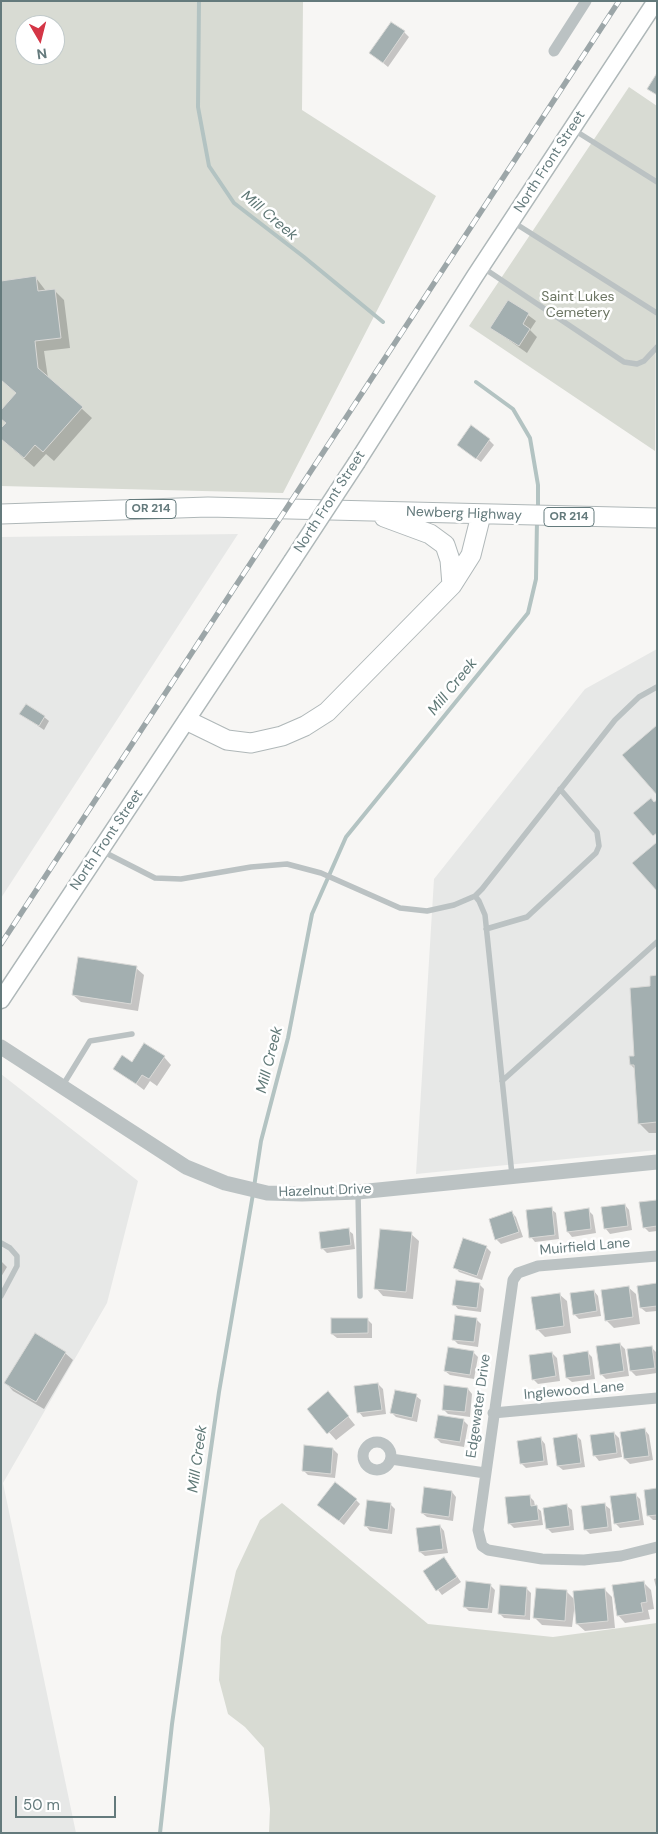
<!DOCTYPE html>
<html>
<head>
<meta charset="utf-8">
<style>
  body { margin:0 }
  #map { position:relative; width:658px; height:1834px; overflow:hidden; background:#f7f6f4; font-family:"DM Sans",sans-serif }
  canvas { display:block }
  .frame { position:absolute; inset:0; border:2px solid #647a7c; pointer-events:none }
  .north { position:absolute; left:15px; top:15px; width:50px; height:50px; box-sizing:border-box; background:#fff; border:1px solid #c1cacb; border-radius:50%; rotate:172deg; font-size:14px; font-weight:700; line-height:20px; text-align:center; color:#647a7c }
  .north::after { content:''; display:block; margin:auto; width:18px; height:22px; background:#d43646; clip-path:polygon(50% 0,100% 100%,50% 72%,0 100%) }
  .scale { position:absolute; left:15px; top:1796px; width:101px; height:22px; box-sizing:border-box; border:2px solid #647a7c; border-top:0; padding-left:6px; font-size:15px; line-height:18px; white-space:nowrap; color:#647a7c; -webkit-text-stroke:4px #fff; paint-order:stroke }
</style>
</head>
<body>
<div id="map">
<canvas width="658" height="1834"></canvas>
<div class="frame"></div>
<div class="north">N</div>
<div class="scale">50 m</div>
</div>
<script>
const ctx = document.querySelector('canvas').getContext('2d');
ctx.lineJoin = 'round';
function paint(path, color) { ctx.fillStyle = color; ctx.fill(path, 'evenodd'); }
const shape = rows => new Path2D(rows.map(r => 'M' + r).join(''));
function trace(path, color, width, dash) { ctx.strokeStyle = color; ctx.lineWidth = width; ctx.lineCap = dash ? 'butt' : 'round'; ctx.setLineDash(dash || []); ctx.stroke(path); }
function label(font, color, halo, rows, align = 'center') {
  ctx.font = font + ' "DM Sans",sans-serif'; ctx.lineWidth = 5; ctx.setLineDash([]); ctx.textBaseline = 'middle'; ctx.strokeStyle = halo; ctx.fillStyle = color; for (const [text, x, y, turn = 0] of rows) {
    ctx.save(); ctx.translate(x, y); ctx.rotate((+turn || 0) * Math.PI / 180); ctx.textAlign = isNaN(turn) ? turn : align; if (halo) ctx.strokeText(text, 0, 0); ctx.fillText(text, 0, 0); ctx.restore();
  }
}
const built = shape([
  [238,534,1,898,1,537],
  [657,649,657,1150,416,1174,434,879,585,689],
  [1,1074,138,1181,107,1303,3,1483,76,1833,1,1833]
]);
const green = shape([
  [1,1,303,1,302,110,436,196,283,493,1,486],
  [25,25,55,25,55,55,25,55],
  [629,87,657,106,655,451,469,326],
  [282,1503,428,1624,553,1637,657,1623,657,1833,269,1833,270,1809,264,1748,245,1727,228,1714,219,1680,221,1637,236,1571,260,1520]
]);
const shadow = shape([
  [404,32,409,37,388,67,371,53],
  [36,278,46,291,54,290,64,300,70,348,44,351,48,378,92,418,54,461,46,454,34,467,7,444,7,424,17,394],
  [509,301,536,321,530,330,537,337,527,353,492,328],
  [489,440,494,445,481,462,458,445],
  [21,714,44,717,49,721,44,730],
  [136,968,144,975,138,1011,81,1002,73,995],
  [657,977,657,1133,649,1133,639,1123,636,1070,631,1065,635,1057,652,987],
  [164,1057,171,1065,157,1086,150,1081,144,1090,115,1068],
  [657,1201,657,1231,649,1232,644,1227],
  [625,1205,629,1210,632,1230,610,1234,606,1229],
  [551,1209,556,1213,559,1239,535,1242,531,1237],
  [588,1210,593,1215,596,1233,572,1237,568,1232],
  [512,1213,516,1217,523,1237,501,1244,496,1239],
  [348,1230,353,1234,355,1249,327,1253,322,1248],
  [411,1234,419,1241,413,1299,383,1296,376,1288],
  [486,1247,491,1252,482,1280,459,1272,455,1267],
  [1,1261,7,1267,1,1277],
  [480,1285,484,1289,481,1312,458,1309,454,1304],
  [657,1285,657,1311,646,1312,641,1308],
  [628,1287,636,1294,640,1324,614,1328,607,1321],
  [594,1291,598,1296,601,1316,579,1319,574,1314],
  [559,1294,567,1301,571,1333,545,1337,537,1329],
  [367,1319,372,1324,372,1338,337,1338,332,1334],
  [476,1319,481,1324,478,1347,458,1344,453,1339],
  [620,1344,625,1349,629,1376,606,1379,601,1374],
  [651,1347,656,1352,657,1373,636,1376,631,1371],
  [473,1352,478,1357,474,1379,450,1375,445,1371],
  [587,1352,592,1357,595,1379,572,1382,567,1378],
  [65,1353,73,1360,44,1409,13,1391,6,1383],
  [552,1353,557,1358,560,1381,538,1384,533,1379],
  [378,1384,383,1389,386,1414,363,1417,359,1412],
  [468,1389,472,1394,470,1417,448,1414,443,1409],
  [416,1396,421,1400,417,1422,396,1417,391,1412],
  [335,1400,355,1425,336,1440,308,1409],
  [463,1420,468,1425,464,1447,441,1443,436,1438],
  [645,1430,649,1435,653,1460,630,1464,625,1459],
  [614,1433,619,1438,622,1457,599,1461,595,1456],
  [576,1435,581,1440,585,1467,563,1470,558,1466],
  [541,1439,545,1444,548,1465,526,1468,521,1463],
  [333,1449,338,1454,335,1478,308,1475,303,1470],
  [657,1489,657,1520,653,1520,649,1516],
  [452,1492,456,1497,453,1521,427,1517,422,1513],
  [635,1494,640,1499,644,1525,620,1528,615,1523],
  [529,1496,534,1501,535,1506,541,1511,543,1525,514,1528,509,1523],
  [356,1500,360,1504,344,1525,324,1509],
  [391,1505,395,1509,392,1534,370,1531,366,1526],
  [605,1505,610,1509,612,1531,590,1534,585,1529],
  [567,1506,572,1510,574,1530,552,1533,547,1528],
  [440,1526,444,1531,448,1553,425,1556,420,1552],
  [444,1558,461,1582,442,1595,424,1572],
  [657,1578,657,1591,654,1579],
  [643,1582,651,1590,654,1609,648,1610,650,1619,625,1623,618,1615],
  [490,1585,495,1590,492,1613,469,1611,464,1606],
  [526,1588,531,1593,530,1620,504,1618,500,1614],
  [604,1589,612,1597,615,1628,585,1631,577,1624,575,1603,572,1627,542,1625,534,1617,567,1592,575,1600]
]);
const stream = shape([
  [199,1,198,107,209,166,234,203,304,257,383,322],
  [476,382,513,409,530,438,538,485,538,511],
  [254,1187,261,1141,288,1038,312,914,346,837,528,613,536,579,537,520],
  [160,1833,172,1724,219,1392,253,1194]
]);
const building = shape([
  [391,22,405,31,383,63,369,53,391,22],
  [657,73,657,95,647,89,657,73],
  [36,276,38,291,55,289,61,338,35,341,38,368,83,407,43,452,35,445,24,458,1,439,1,428,6,423,1,419,1,410,16,393,1,380,1,281,36,276],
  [508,300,529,313,523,324,530,329,519,346,490,328,508,300],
  [471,425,490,439,476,459,457,445,471,425],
  [26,704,45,716,39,726,19,714,26,704],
  [657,725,657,795,622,755,657,725],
  [651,798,654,802,657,800,657,833,653,836,633,813,651,798],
  [657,842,657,891,632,863,657,842],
  [78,957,137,966,131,1004,72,995,78,957],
  [657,975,657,1122,638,1124,634,1065,630,1065,629,1056,634,1056,630,988,650,986,650,976,657,975],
  [144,1043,165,1056,149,1079,142,1075,136,1084,113,1069,122,1055,132,1062,144,1043],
  [657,1200,657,1226,643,1228,639,1202,657,1200],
  [625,1204,628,1226,604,1229,601,1207,625,1204],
  [552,1207,555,1235,529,1238,526,1210,552,1207],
  [589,1208,591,1229,567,1232,564,1212,589,1208],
  [512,1211,519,1232,495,1240,489,1219,512,1211],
  [349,1228,351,1245,321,1249,319,1232,349,1228],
  [380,1229,412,1232,406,1292,374,1289,380,1229],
  [463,1238,487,1246,477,1276,453,1268,463,1238],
  [456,1280,480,1283,477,1308,452,1305,456,1280],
  [657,1283,657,1306,640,1308,637,1286,657,1283],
  [629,1286,633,1317,605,1321,601,1290,629,1286],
  [594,1290,597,1311,573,1315,570,1293,594,1290],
  [560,1293,564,1326,536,1330,531,1297,560,1293],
  [455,1315,477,1318,474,1342,452,1340,455,1315],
  [331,1318,368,1318,368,1333,331,1334,331,1318],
  [35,1333,66,1352,36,1402,4,1383,35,1333],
  [620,1343,624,1371,600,1375,596,1346,620,1343],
  [652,1346,655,1368,630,1371,627,1349,652,1346],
  [448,1347,474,1351,470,1375,444,1371,448,1347],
  [588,1351,591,1375,566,1378,563,1355,588,1351],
  [552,1352,556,1376,532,1380,529,1355,552,1352],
  [378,1383,382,1410,357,1413,354,1386,378,1383],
  [444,1385,468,1388,465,1412,442,1410,444,1385],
  [395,1390,417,1394,412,1418,390,1413,395,1390],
  [328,1391,349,1416,327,1434,307,1409,328,1391],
  [438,1415,464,1419,460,1442,434,1438,438,1415],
  [645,1428,649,1456,624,1459,620,1432,645,1428],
  [614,1432,617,1453,593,1456,590,1435,614,1432],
  [577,1434,581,1463,557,1466,553,1438,577,1434],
  [541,1437,544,1461,520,1464,517,1441,541,1437],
  [304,1445,333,1448,331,1474,302,1471,304,1445],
  [335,1482,357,1499,339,1521,317,1505,335,1482],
  [424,1487,452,1491,449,1517,421,1513,424,1487],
  [657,1488,657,1515,647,1516,644,1490,657,1488],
  [636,1493,640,1520,614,1524,610,1496,636,1493],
  [530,1495,531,1506,537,1505,539,1520,508,1524,505,1497,530,1495],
  [367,1500,391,1503,388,1530,364,1526,367,1500],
  [605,1503,608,1527,584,1530,581,1506,605,1503],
  [567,1504,570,1526,546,1529,543,1508,567,1504],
  [440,1525,443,1549,419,1552,416,1528,440,1525],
  [444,1557,457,1577,436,1591,423,1571,444,1557],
  [466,1581,491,1584,488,1609,463,1607,466,1581],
  [644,1581,647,1602,641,1603,643,1612,617,1616,612,1585,644,1581],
  [500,1585,527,1587,525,1616,498,1614,500,1585],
  [536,1588,567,1590,565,1621,533,1618,536,1588],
  [605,1588,608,1621,576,1624,573,1591,605,1588]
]);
const service = shape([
  [574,130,657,182],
  [513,222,657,313],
  [482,267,624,362,637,364,644,361,657,347],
  [102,851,155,878,181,879,251,867,287,864,321,873,400,908,427,911,454,905,475,896,482,889,615,720,639,697,657,687],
  [475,896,479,901,485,915,512,1175],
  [486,929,527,917,596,853,599,846,597,832,560,789],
  [502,1081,657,942],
  [63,1085,90,1041,132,1034],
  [358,1193,360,1296],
  [1,1243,10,1248,17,1256,17,1266,1,1296]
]);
const minor = shape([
  [554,51,586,1],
  [657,1256,538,1266,518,1273,513,1280,478,1530,482,1546,488,1550,542,1559,584,1560,621,1556,657,1547],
  [493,1413,657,1398],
  '363 1456a14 14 0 1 1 28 0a14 14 0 1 1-28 0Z',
  [391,1459,485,1473]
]);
const tertiary = shape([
  [1,1047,186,1167,225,1183,267,1193,302,1194,358,1192,657,1162]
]);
const secondary = shape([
  [357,462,475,276,656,1],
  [1,1000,292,561]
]);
const primary = shape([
  [1,514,208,507,657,518],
  [384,517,430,534,445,545,450,560,452,585],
  [188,721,227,740,251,743,282,736,305,726,327,712,452,585,471,555,481,515]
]);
const rail = shape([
  [1,944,619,1]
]);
const secondaryBridge = shape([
  [292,561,357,462]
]);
const shields = [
  [151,509,50],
  [569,517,50]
];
const shieldNames = [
  ["OR 214",151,509],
  ["OR 214",569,517]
];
const streetNames = [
  ["North Front Street",550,162,-57],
  ["North Front Street",330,502,-57],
  ["Newberg Highway",464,514,2],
  ["North Front Street",107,840,-56],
  ["Hazelnut Drive",325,1191,-2],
  ["Muirfield Lane",585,1247,-5],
  ["Inglewood Lane",574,1391,-5],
  ["Edgewater Drive",479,1406,-82]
];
const parkNames = [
  ["Saint Lukes",578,297],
  ["Cemetery",578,313]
];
const waterNames = [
  ["Mill Creek",269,216,40],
  ["Mill Creek",453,687,-51],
  ["Mill Creek",270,1060,-76],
  ["Mill Creek",198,1459,-82]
];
paint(built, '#e7e8e7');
paint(green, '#d8dbd3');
paint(shadow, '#0003');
trace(stream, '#b3c3c2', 4);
paint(building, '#a3afb0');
trace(building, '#d8d8d6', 1);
trace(secondary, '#aeb7b8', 19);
trace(primary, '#afb7b8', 21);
trace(service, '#bbc2c3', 5.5);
trace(minor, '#bbc2c3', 11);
trace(tertiary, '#bbc2c3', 15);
trace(secondary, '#fff', 16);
trace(primary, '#fff', 19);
trace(rail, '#9ca6a8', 5.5);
trace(rail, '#fff', 4, [11]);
trace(secondaryBridge, '#aeb7b8', 19, []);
trace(secondaryBridge, '#fff', 16);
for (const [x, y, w] of shields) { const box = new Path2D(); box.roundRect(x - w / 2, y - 9.5, w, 19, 4); ctx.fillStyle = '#fff'; ctx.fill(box); trace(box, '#647a7c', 1); }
label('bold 12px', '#647a7c', null, shieldNames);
label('14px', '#647a7c', '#fff', streetNames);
label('14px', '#6c7563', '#fff', parkNames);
label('italic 15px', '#5f7876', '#fff', waterNames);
</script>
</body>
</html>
